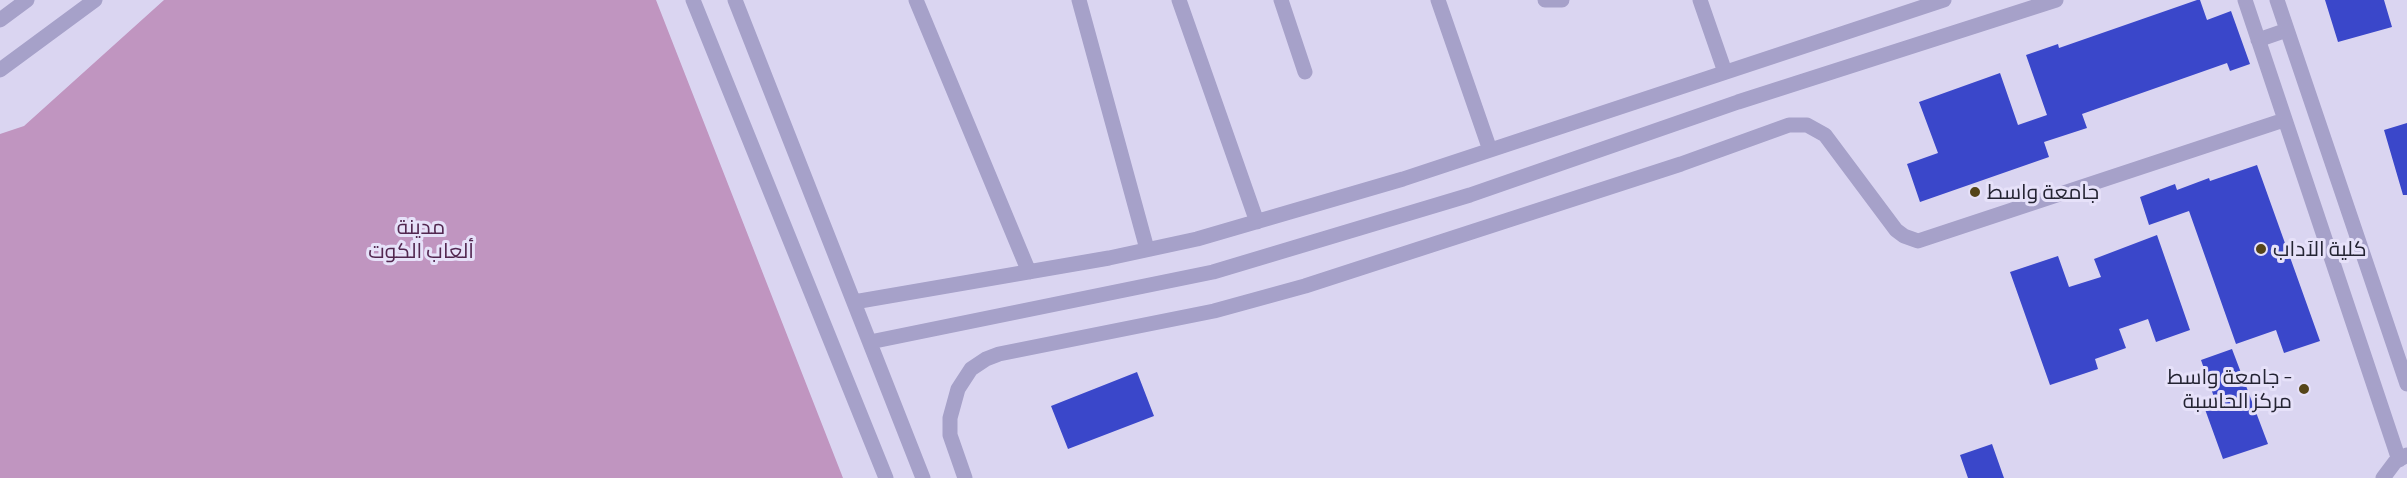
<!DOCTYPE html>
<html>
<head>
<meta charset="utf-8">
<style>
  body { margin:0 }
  canvas { display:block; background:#dad5f1 }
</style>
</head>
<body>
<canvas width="2407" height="478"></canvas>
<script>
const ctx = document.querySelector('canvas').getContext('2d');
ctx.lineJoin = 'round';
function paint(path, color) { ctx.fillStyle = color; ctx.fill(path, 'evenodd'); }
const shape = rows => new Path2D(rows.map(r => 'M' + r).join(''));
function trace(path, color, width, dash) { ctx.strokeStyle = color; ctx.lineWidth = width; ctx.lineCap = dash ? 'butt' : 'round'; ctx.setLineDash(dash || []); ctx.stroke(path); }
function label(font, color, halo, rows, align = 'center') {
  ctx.font = font + ' Barlow,Cairo,sans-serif'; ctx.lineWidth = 6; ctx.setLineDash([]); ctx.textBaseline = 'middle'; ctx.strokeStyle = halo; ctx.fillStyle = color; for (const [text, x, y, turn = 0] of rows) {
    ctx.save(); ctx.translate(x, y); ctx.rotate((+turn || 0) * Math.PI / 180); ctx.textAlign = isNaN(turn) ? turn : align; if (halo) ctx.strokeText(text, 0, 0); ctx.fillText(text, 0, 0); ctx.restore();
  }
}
const green = shape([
  [164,0,656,0,843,478,0,478,0,134,24,126]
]);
const building = shape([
  [2197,0,2200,0,2207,20,2231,11,2250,64,2230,71,2227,63,2082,114,2087,128,2044,142,2049,157,1920,202,1907,164,1938,153,1919,102,2000,73,2018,125,2047,115,2026,55,2058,44,2059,48],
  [2325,0,2384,0,2392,27,2338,42],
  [2407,123,2407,195,2403,195,2384,130],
  [2257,165,2320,341,2284,353,2276,330,2236,344,2189,211,2149,225,2140,197,2175,184,2177,190,2209,178,2210,181],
  [2157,235,2190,330,2156,342,2148,319,2119,329,2126,348,2095,359,2098,369,2050,385,2010,272,2058,256,2069,287,2101,277,2094,259],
  [2232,349,2268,444,2223,459,2202,401,2214,397,2201,360],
  [1137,372,1154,416,1068,449,1051,406],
  [1992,444,2004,478,1968,478,1960,455]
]);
const minor = shape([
  [693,0,886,478],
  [735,0,923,478],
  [916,0,1029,272],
  [1079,0,1147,249],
  [1179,0,1257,222],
  [1281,0,1305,72],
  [1438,0,1490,150],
  [1545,0,1562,0],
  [1700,0,1725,72],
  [2245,0,2399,460],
  [2277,0,2407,384],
  [0,20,27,0],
  [2258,40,2287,30],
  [0,70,95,0],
  [854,302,1109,258,1197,239,1403,179,1944,0],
  [870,342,1213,272,1470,195,1738,102,2056,0],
  [965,478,950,435,950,418,958,389,971,369,986,359,999,354,1214,311,1305,286,1681,164,1789,125,1807,125,1825,135,1896,230,1904,236,1918,241,2284,120],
  [2383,478,2395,462,2407,455]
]);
const markers = [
  [1975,192,6,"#554519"],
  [2261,249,6,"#554519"],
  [2304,389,6,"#554519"]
];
const poiNames = [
  ["جامعة واسط",1987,192],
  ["كلية الآداب",2273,249],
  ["جامعة واسط -",2292,377,"right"],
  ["مركز الحاسبة",2292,401,"right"]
];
const parkNames = [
  ["مدينة",421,227],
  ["ألعاب الكوت",421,251]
];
paint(green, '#c095c0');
paint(building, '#3a47ca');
trace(minor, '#a6a1c9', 15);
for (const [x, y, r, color] of markers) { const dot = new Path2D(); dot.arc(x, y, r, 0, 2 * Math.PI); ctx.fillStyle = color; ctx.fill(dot); trace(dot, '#e6e1f9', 2); }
label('21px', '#242433', '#e6e1f9', poiNames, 'left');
label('21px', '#522750', '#e6e1f9', parkNames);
</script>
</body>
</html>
